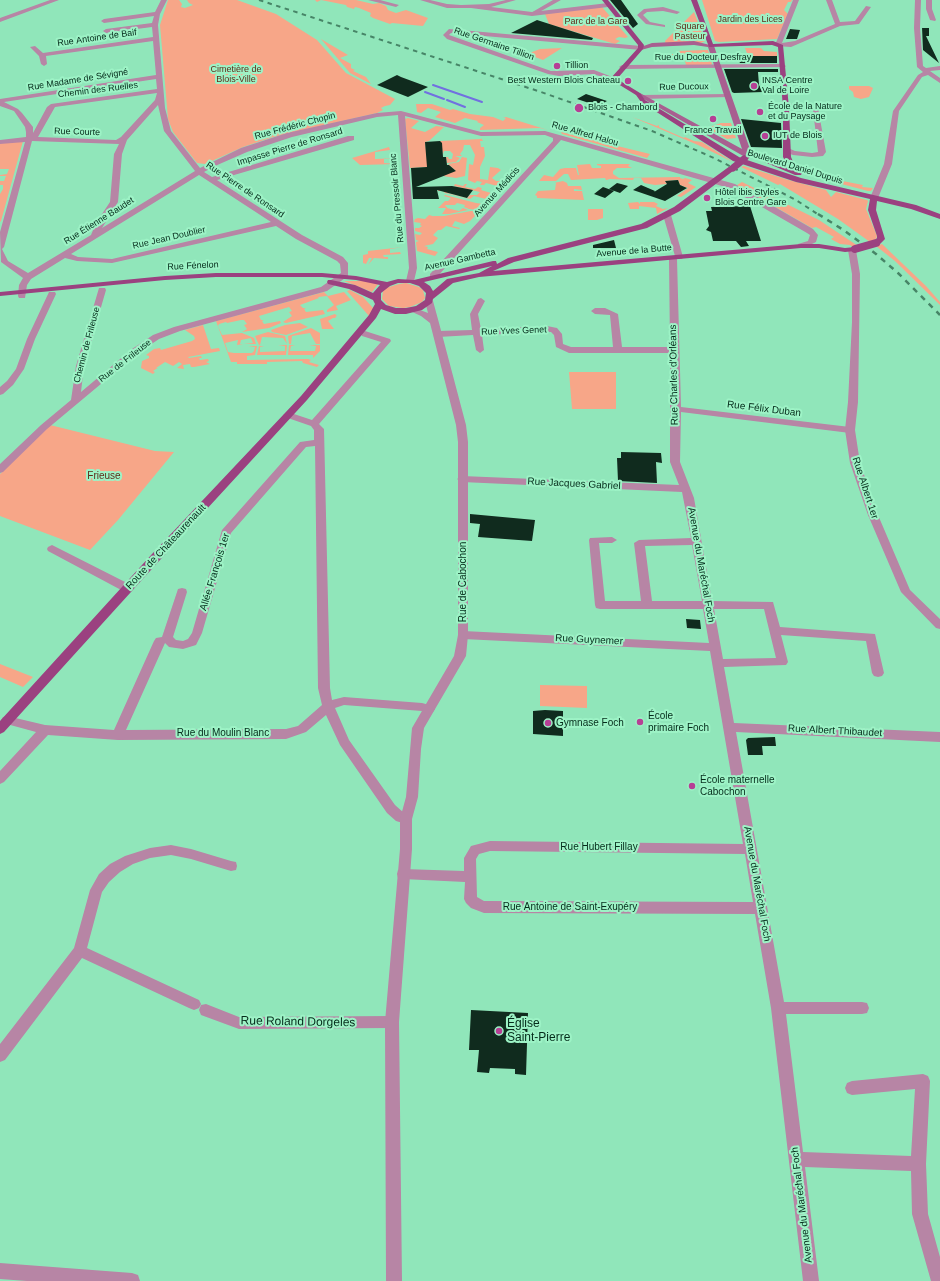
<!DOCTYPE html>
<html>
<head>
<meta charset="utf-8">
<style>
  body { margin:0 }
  canvas { display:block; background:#90e6ba }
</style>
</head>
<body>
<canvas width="940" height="1281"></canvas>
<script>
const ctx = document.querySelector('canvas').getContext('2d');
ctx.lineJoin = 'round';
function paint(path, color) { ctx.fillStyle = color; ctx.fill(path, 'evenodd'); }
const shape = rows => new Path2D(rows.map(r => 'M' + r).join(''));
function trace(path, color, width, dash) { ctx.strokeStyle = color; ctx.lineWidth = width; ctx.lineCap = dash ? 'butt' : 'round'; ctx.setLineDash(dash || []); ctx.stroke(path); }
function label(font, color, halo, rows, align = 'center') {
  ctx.font = font + ' Arial,sans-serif'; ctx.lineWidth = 4; ctx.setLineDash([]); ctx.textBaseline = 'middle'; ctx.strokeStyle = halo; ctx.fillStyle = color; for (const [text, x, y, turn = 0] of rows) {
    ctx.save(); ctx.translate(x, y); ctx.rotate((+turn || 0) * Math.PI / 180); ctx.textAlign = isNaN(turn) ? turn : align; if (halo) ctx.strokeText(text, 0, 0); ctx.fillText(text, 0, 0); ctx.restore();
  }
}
const green = shape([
  [168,0,179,0,182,4,181,7,185,8,193,5,189,3,187,0,237,0,276,14,317,40,346,73,395,99,390,105,385,106,381,108,383,110,377,113,273,137,243,147,205,164,197,163,173,132,168,119,160,25],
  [315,0,356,0,373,4,379,3,386,6,388,10,396,13,406,10,428,18,423,26,392,23,390,24,373,18,370,16,371,13,359,8,355,7,354,9,347,7,346,5,321,0,317,2],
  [702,0,792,0,791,2,788,2,784,10,788,14,777,39,719,42,715,41],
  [602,7,628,37,625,38,619,37,615,39,620,41,615,44,549,24,545,14],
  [694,12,705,41,701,43,666,45,665,41],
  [321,39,348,55,340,58,351,64,351,68,355,70,353,71,366,77,371,84,350,73],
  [562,48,543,60,527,54,540,49],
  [745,48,761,48,764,51,777,52,777,56,748,56],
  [705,50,708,50,712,64,711,65,686,65,685,61,681,61,670,54,677,54,677,51],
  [849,86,869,86,873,88,869,97,861,99,854,97,853,92,849,89],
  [416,104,432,104,450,110,453,109,470,114,493,117,503,121,506,118,503,117,506,117,548,130,540,128,480,130,480,128,484,125,477,122,478,121,465,118,455,123,435,117,441,112,428,108,421,113,417,112],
  [632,117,657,126,659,125,659,127,684,138,685,137,694,141,702,142,733,162,698,145],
  [408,118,419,121,411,128,425,132,436,126,444,127,429,141,425,142,428,167,410,168,405,119],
  [721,123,731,123,736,138,727,139,707,128],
  [561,132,601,142,650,154,647,158,562,134],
  [481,138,483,141,480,141,481,147,484,147,485,156,480,167,480,179,488,180,490,167,498,168,501,170,492,178,496,181,503,181,512,171,515,172,500,189,496,188,497,186,486,183,484,185,480,185,482,182,477,181,475,183,468,180,469,164,473,165,475,155,470,145,464,145,463,150,460,154,462,156,455,156,460,158,456,162,447,163,446,157,448,157,449,159,452,159,453,154,450,151,444,151,443,154,440,141,481,139],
  [23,141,1,221,0,222,0,194,3,189,3,185,0,185,0,181,4,181,6,176,0,176,0,175,7,174,9,169,0,169,0,143],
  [389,147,390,150,375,152,375,159,397,158,384,159,384,163,397,164,360,165,352,158],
  [462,157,467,158,465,176,456,178,443,176,455,170,448,164,459,162],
  [590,164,592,168,601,168,601,166,597,165,597,164,630,164,628,166,632,168,617,168,613,171,613,174,619,178,680,177,680,178,683,179,685,178,692,180,688,183,696,187,681,197,677,196,688,188,680,185,678,180,665,181,667,184,655,185,644,183,641,178,634,178,633,180,610,179,606,180,605,178,571,180,568,174,564,174,556,181,539,181,544,175,553,177,560,169,565,168,576,168,578,175,579,175,577,165],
  [744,166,785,179,826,190,831,197,836,192,867,200,868,201,866,209,877,236,876,239,870,242,838,219,780,184,778,185,741,167],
  [818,175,832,179,863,185,862,187,873,188,871,191,868,191,819,178,817,176],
  [563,181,567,183,568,186,581,186,582,190,574,189,574,191,582,191,584,200,537,198,537,196,535,195,538,191,555,190,556,183,554,183],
  [742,182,819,220,858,246,853,247,850,245,840,244,831,239,834,237,816,227,812,228,737,185],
  [455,184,463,186,465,184,467,184,465,187,475,189,478,187,482,188,481,190,491,193,495,190,492,195,496,193,487,203,484,202,486,199,474,196,470,199,445,193,443,191,438,191,438,190,447,189,446,191,448,192,447,193,467,198,470,195,477,195,480,192,454,186],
  [445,195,476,203,483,204,477,210,469,209,464,207,465,205,457,203,455,205,446,205,445,206,447,207,447,208,459,211,463,208,468,210,449,214,442,214,446,208,438,208,445,201,448,201,451,198,444,196],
  [638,202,640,204,640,202,654,202,658,204,656,206,663,209,668,208,657,214,656,208,639,206,639,209,630,209,628,203],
  [588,209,603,209,603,218,597,220,588,220],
  [471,211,476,211,478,213,470,221,464,224,455,221,452,226,460,228,459,229,446,226,441,230,438,230,433,235,438,238,433,244,424,246,428,247,427,249,438,252,435,256,417,251,416,242,419,241,416,240,415,234,420,235,422,233,415,231,415,228,419,228,422,226,420,225,421,223,414,222,415,219,418,218,425,219,429,215,436,217,432,216,444,216],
  [882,244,926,286,940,302,940,305,895,261,876,246],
  [403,247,390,249,390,253,400,252,401,254,383,255,384,257,388,257,388,259,374,258,368,265,372,258,369,258,366,264,363,263,363,255,368,254,368,251],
  [344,281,371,281,379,283,372,292],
  [406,283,419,287,423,290,425,298,422,302,410,307,403,308,389,306,382,299,383,291,386,288,399,284],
  [350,290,363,297,373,308,369,316,347,291],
  [324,292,328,296,344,292,351,300,336,306,338,310,327,312,327,310,334,305,327,296,318,297,319,298,300,305,303,308,306,308,304,309,306,312,323,310,325,314,286,323,283,322,292,316,289,312,292,311,289,307,259,316,261,320,264,320,262,321,264,324,280,321,281,323,269,328,242,332,247,329,244,325,247,324,244,320,241,320,227,323,226,322,219,324,218,326,222,335,242,333,254,338,256,344,244,344,253,343,251,338,241,340,240,344,243,344,237,345,238,340,225,343,228,352,234,353,252,353,254,351,255,347,248,346,257,346,255,355,247,356,247,360,308,359,311,360,309,362,319,365,317,367,303,363,302,361,267,362,267,364,237,364,237,362,231,362,216,321],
  [335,314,337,316,335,317,336,318,333,318,328,321,334,329,322,329,320,319],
  [300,323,308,327,286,335,272,332,271,330,285,325],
  [203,325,211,349,219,348,220,351,188,357,189,358,201,356,202,358,199,358,200,360,208,359,209,361,206,362,210,364,194,367,191,367,190,364,183,365,184,369,177,368,182,364,179,362,173,366,165,362,156,368,158,369,156,369,153,371,155,372,153,374,141,368,142,361,149,358,149,356,146,355,154,349,160,348,161,350,192,341,195,339,194,336,185,330],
  [311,328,320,333,320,344,316,344,310,333,292,336,291,344,289,344,288,336],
  [268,332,285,336,287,344,283,338,262,337,260,345,259,345,255,336],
  [278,345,287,345,286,355,257,355,259,346,264,346,260,347,260,352,285,351,285,346],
  [289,345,295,345,291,346,290,351,315,351,316,346,309,345,320,345,320,351,313,358,313,355,288,355],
  [569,372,616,372,616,409,572,409],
  [50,425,155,451,174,452,118,520,90,550,0,516,0,474],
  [0,664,33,677,23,687,0,677],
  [540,685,587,686,587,708,540,706]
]);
const stream = shape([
  [433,85,482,102],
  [425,92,444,99],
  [447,100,465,107]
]);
const building = shape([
  [610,0,621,0,638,24,633,28],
  [537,20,593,38,592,40,511,33],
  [922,27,922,28,929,28,929,36,926,36,939,63,923,50],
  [790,29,800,30,797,39,786,39],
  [748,56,777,56,777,63,740,63,737,57],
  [724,69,778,69,778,72,758,72,759,85,763,92,734,93,732,92],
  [397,75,401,77,428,87,408,97,377,85],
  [586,94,607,101,598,106,577,99],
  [741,119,781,123,782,148,751,147],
  [440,141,442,143,443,157,446,157,447,165,449,165,456,171,416,187,452,186,473,190,467,198,437,190,439,199,413,199,411,168,427,167,425,142],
  [678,180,680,185,687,188,665,201,633,190,641,185,655,191,654,192,667,184,665,181],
  [617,183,621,184,628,186,620,193,609,189],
  [603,187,614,191,605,198,594,194],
  [750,206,761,241,746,241,749,246,741,247,736,241,713,241,711,232,706,230,709,226,706,211,712,211,711,207],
  [614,240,616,248,593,248,593,245],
  [621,452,661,453,662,463,656,462,657,483,618,481,617,458,621,458],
  [470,514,535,520,532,541,478,537,480,524,470,523],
  [686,619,700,620,701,629,687,628],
  [545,710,563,711,563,736,533,734,533,711],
  [775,737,776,746,762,746,763,755,748,755,746,740,748,738],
  [471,1010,528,1013,526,1075,515,1074,515,1069,490,1068,489,1073,477,1072,479,1050,469,1050]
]);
const minor = shape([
  [161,0,167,0,160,14,158,25,165,108,171,131,200,168,241,148,287,133,377,113,401,111,481,132,545,131,735,184,813,229,818,235,816,242,804,248,798,248,798,244,808,241,810,235,807,233,729,188,561,140,436,278,430,278,430,274,553,141,553,138,545,135,481,136,405,116,417,268,414,281,410,283,406,281,409,268,398,115,377,117,292,137,247,152,215,166,204,172,212,177,348,136,354,136,354,140,217,180,302,235,343,257,348,263,348,276,327,291,180,331,159,339,138,353,47,429,3,472,0,473,0,464,41,425,71,400,76,366,99,288,105,288,106,290,84,366,81,392,132,349,153,335,174,327,321,287,341,273,340,264,337,261,296,239,276,226,112,263,77,261,65,258,31,279,27,285,25,298,19,298,18,296,19,285,23,278,1,262,0,232,25,142,0,144,0,140,26,137,26,132,25,127,14,111,0,106,0,99,156,75,153,41,46,56,47,64,44,66,41,64,39,56,30,47,35,46,43,53,153,37,152,27,106,33,103,31,106,29,152,23,154,16,104,23,101,21,104,19,155,12,161,0],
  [156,79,157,89,51,104,47,107,33,133,33,127,22,113,18,109,4,102,156,79],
  [157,93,155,100,121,137,116,140,38,137,55,107,157,93],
  [158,105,164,131,195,171,102,228,118,202,122,154,127,140,158,105],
  [32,141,119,144,114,154,110,202,96,223,91,235,28,273,8,261,2,249,4,247,32,141],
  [199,175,271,222,112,259,78,257,71,254,199,175],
  [368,0,380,0,399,5,396,7,368,0],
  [553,0,561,0,534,15,529,14,553,0],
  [793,0,799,0,782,43,795,41,835,24,826,0,832,0,840,22,855,21,866,6,871,7,859,24,840,26,791,47,776,46,775,45,793,0],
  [915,0,921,0,920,28,923,66,926,68,940,66,940,70,930,71,940,78,940,83,928,75,922,77,899,111,892,164,878,198,874,200,870,198,884,164,893,111,918,75,923,72,917,67,914,28,915,0],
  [926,0,932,0,932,9,936,20,935,21,930,20,926,9,926,0],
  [663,7,680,12,677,14,663,11,647,12,643,15,650,22,665,25,665,27,646,24,637,15,644,9,663,7],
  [449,29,641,46,644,48,641,50,451,33,449,35,551,71,594,70,615,78,612,80,593,74,559,76,548,74,447,39,443,35,449,29],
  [783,64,786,66,785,67,622,69,619,67,622,65,783,64],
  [727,94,729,95,729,97,641,99,638,97,641,95,727,94],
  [786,103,818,108,826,152,823,156,812,157,793,155,785,152,784,150,788,148,795,151,812,153,818,152,813,110,784,106,784,104,786,103],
  [664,213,670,213,671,215,683,257,682,259,677,259,681,407,850,427,855,430,850,433,681,412,680,462,694,498,712,601,773,602,780,627,875,634,884,673,882,676,878,677,874,676,872,673,866,641,781,635,788,662,786,665,724,667,734,723,940,732,940,742,736,732,784,1002,862,1002,867,1003,869,1008,867,1013,862,1014,786,1014,803,1152,911,1156,915,1089,852,1095,847,1093,845,1088,847,1083,852,1081,923,1074,928,1076,930,1081,926,1164,928,1214,940,1257,940,1281,931,1281,912,1214,911,1171,805,1167,819,1281,803,1281,771,1008,755,914,484,913,471,908,466,903,464,899,465,882,403,879,398,878,397,874,398,870,403,869,464,871,464,858,471,846,490,841,743,844,710,651,463,639,459,638,458,635,459,632,463,631,709,643,703,609,600,609,596,608,595,605,589,540,590,538,612,537,617,540,612,543,599,543,605,601,641,601,634,543,639,540,691,538,682,492,462,482,457,479,462,476,679,485,670,462,670,353,569,353,556,347,554,335,551,332,547,332,482,335,484,350,480,353,476,350,473,335,438,337,434,334,438,331,472,330,470,314,478,299,481,298,485,301,478,314,481,329,547,326,557,328,562,334,563,344,571,347,613,347,610,315,595,314,591,311,595,308,605,308,618,314,622,347,670,347,669,258,670,256,675,256,663,215,664,213],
  [692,545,702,601,652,601,645,546,692,545],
  [714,609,764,609,776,658,723,659,714,609],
  [490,851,745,854,753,902,484,901,477,897,476,859,479,854,490,851],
  [49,292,55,292,56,294,35,339,24,369,13,385,3,394,0,395,0,387,7,381,16,369,27,339,49,292],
  [365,331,390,339,391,341,319,424,324,429,330,688,332,700,344,697,422,703,433,706,435,709,433,712,429,713,422,711,344,705,335,708,349,740,395,805,404,813,410,815,412,819,410,823,406,824,396,821,387,813,340,745,326,715,306,732,286,739,118,740,48,735,4,782,0,784,0,771,36,732,3,723,1,720,3,717,7,716,45,725,114,730,154,641,156,638,162,637,178,589,182,588,186,589,187,592,173,637,176,640,183,641,188,639,192,633,222,530,300,442,314,440,314,430,311,426,285,417,283,415,288,412,312,420,381,342,362,336,361,334,365,331],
  [315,446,318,688,322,705,298,726,286,729,126,730,165,643,169,647,183,649,196,645,202,633,231,533,306,447,315,446],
  [52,545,131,585,132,588,131,591,127,592,123,591,48,551,47,549,48,547,52,545],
  [171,845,191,849,231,861,236,862,237,866,236,870,231,871,191,859,171,855,150,858,133,864,120,872,109,882,102,892,87,948,199,1000,201,1004,199,1008,194,1010,189,1008,82,958,5,1060,0,1062,0,1044,74,948,90,890,99,874,110,864,125,856,150,848,171,845],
  [206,1004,239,1017,392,1016,397,1017,399,1022,397,1027,392,1028,239,1029,201,1015,199,1010,201,1005,206,1004],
  [0,1263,132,1273,138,1275,140,1281,27,1281,0,1279,0,1263]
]);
const tertiary = shape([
  [50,0,59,0,0,22,0,18,50,0],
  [420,0,430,0,447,4,461,5,489,4,506,0,516,0,491,7,532,12,608,3,611,5,608,7,532,16,471,8,447,8,420,0],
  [849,248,852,248,856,250,860,274,858,402,855,430,860,463,878,515,910,590,940,619,940,629,936,628,901,592,868,515,850,463,845,430,848,402,852,322,852,274,848,250,849,248],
  [429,298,433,301,439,323,466,425,468,442,468,635,466,656,424,728,421,749,418,797,412,819,412,849,399,1022,402,1281,386,1281,385,1022,400,849,400,819,406,797,412,728,454,656,458,635,458,442,456,425,430,323,421,316,408,310,412,307,428,313,425,301,429,298]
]);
const secondary = shape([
  [694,41,714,46,752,155,751,157,745,157,635,94,640,93,742,149,708,47,694,45,652,47,641,50,638,48,652,43,694,41]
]);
const primary = shape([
  [602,0,608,0,644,45,643,49,617,79,640,93,645,100,739,157,741,158,748,153,756,154,788,166,783,157,783,108,778,47,772,45,709,47,691,0,697,0,713,44,773,41,783,45,789,108,791,157,795,166,802,173,801,175,795,175,755,158,750,157,747,160,801,178,916,205,940,214,940,219,911,209,877,201,876,210,885,239,879,245,873,245,872,243,877,238,877,236,868,210,870,199,796,182,733,161,641,102,636,95,610,79,638,48,638,45,602,0],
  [730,166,733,166,737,168,680,211,647,228,514,262,493,271,801,244,819,244,845,248,855,247,859,249,855,251,845,252,819,248,801,248,479,277,453,283,433,299,432,303,422,310,406,314,395,314,381,309,376,318,307,400,160,560,4,732,0,734,0,721,152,554,301,396,369,315,375,304,373,300,349,289,328,284,327,282,328,280,331,280,355,285,373,293,380,285,356,280,322,277,216,277,165,280,0,296,0,292,165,276,216,273,322,273,356,276,387,282,398,279,414,280,493,261,496,261,497,264,508,258,641,224,674,207,730,166],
  [492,266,479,273,447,279,433,291,430,286,424,282,492,266],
  [398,283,410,283,419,286,426,293,425,300,416,306,406,308,396,308,386,305,381,300,381,293,390,286,398,283]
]);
const railFar1 = shape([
  [259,0,541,92,652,131,714,158,796,200,819,215]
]);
const rail = shape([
  [818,214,845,231,876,254,898,273,940,315]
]);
const primaryBridgeFar1 = shape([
  [733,168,744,159]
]);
const primaryBridge = shape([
  [855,249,876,243]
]);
const markers = [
  [557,66,4,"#b63f95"],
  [628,81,4,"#b63f95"],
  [754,86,4,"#b63f95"],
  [579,108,5,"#b63f95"],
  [760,112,4,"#b63f95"],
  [713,119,4,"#b63f95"],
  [765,136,4,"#b63f95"],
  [707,198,4,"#b63f95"],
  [640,722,4,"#b63f95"],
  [548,723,4,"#b63f95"],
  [692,786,4,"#b63f95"],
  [499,1031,4,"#b63f95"]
];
const farParknames = [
  ["Jardin des Lices",750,20],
  ["Parc de la Gare",596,22],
  ["Square",690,27],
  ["Pasteur",690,37],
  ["Cimetière de",236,70],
  ["Blois-Ville",236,80]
];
const farStreetnames = [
  ["Rue Antoine de Baif",97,38,-8],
  ["Rue Germaine Tillion",494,44,19],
  ["Rue du Docteur Desfray",703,58],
  ["Rue Madame de Sévigné",78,80,-9],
  ["Rue Ducoux",684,87,-1],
  ["Chemin des Ruelles",98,90,-7],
  ["Rue Frédéric Chopin",295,126,-15],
  ["Rue Courte",77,132,2],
  ["Rue Alfred Halou",585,134,16],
  ["Impasse Pierre de Ronsard",290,147,-17],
  ["Boulevard Daniel Dupuis",795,167,17],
  ["Rue Pierre de Ronsard",245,190,34],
  ["Avenue Médicis",497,192,-48],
  ["Rue du Pressoir Blanc",397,198,-95],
  ["Rue Étienne Baudet",99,221,-32],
  ["Rue Jean Doublier",169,238,-13],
  ["Avenue de la Butte",634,251,-5],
  ["Avenue Gambetta",460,260,-13],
  ["Rue Fénelon",193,266,-3],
  ["Rue Yves Genet",514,331,-2],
  ["Chemin de Frileuse",87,345,-75],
  ["Rue de Frileuse",125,361,-38]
];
const farPoinames = [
  ["Tillion",565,66],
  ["Best Western Blois Chateau",620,81,"right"],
  ["INSA Centre",762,81],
  ["Val de Loire",762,91],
  ["École de la Nature",768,107],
  ["et du Paysage",768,117],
  ["Blois - Chambord",588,108],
  ["France Travail",713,131,"center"],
  ["IUT de Blois",773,136],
  ["Hôtel ibis Styles",715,193],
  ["Blois Centre Gare",715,203]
];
const streetNames = [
  ["Rue Charles d'Orléans",674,375,-91],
  ["Rue Félix Duban",764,409,7],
  ["Rue Jacques Gabriel",574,484,3],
  ["Rue Albert 1er",865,488,72],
  ["Route de Châteaurenault",166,547,-47],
  ["Avenue du Maréchal Foch",701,565,80],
  ["Allée François 1er",215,572,-73],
  ["Rue de Cabochon",463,582,-90],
  ["Rue Guynemer",589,640,3],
  ["Rue Albert Thibaudet",835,731,3],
  ["Rue du Moulin Blanc",223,733],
  ["Rue Hubert Fillay",599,847],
  ["Avenue du Maréchal Foch",757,884,80],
  ["Rue Antoine de Saint-Exupéry",570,907],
  ["Avenue du Maréchal Foch",802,1205,-97]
];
const parkNames = [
  ["Frieuse",104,476]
];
const poiNames = [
  ["École",648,716],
  ["primaire Foch",648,728],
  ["Gymnase Foch",556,723],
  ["École maternelle",700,780],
  ["Cabochon",700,792]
];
const nearStreetnames = [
  ["Rue Roland Dorgeles",298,1022,1]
];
const nearPoinames = [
  ["Église",507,1024],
  ["Saint-Pierre",507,1038]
];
paint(green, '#f7a688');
trace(stream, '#7170e0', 2);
paint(building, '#102b1e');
paint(minor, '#b785a5');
paint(tertiary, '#b785a5');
paint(secondary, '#a85f90');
paint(primary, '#9b4180');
trace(railFar1, '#478567', 2, [4.5, 4.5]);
trace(rail, '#478567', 2.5, [5.5, 5.5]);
trace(primaryBridgeFar1, '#9b4180', 7);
trace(primaryBridge, '#9b4180', 8);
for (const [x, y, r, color] of markers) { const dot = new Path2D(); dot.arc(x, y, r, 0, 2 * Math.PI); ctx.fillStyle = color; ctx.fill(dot); trace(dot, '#9df3c6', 1.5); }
label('9px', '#5f2d1b', '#9df3c6', farParknames);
label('9px', '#052c1b', '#9df3c6', farStreetnames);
label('9px', '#052c1b', '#9df3c6', farPoinames, 'left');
label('10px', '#052c1b', '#9df3c6', streetNames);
label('10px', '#5f2d1b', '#9df3c6', parkNames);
label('10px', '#052c1b', '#9df3c6', poiNames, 'left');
label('12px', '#052c1b', '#9df3c6', nearStreetnames);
label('12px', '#052c1b', '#9df3c6', nearPoinames, 'left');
</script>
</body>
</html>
